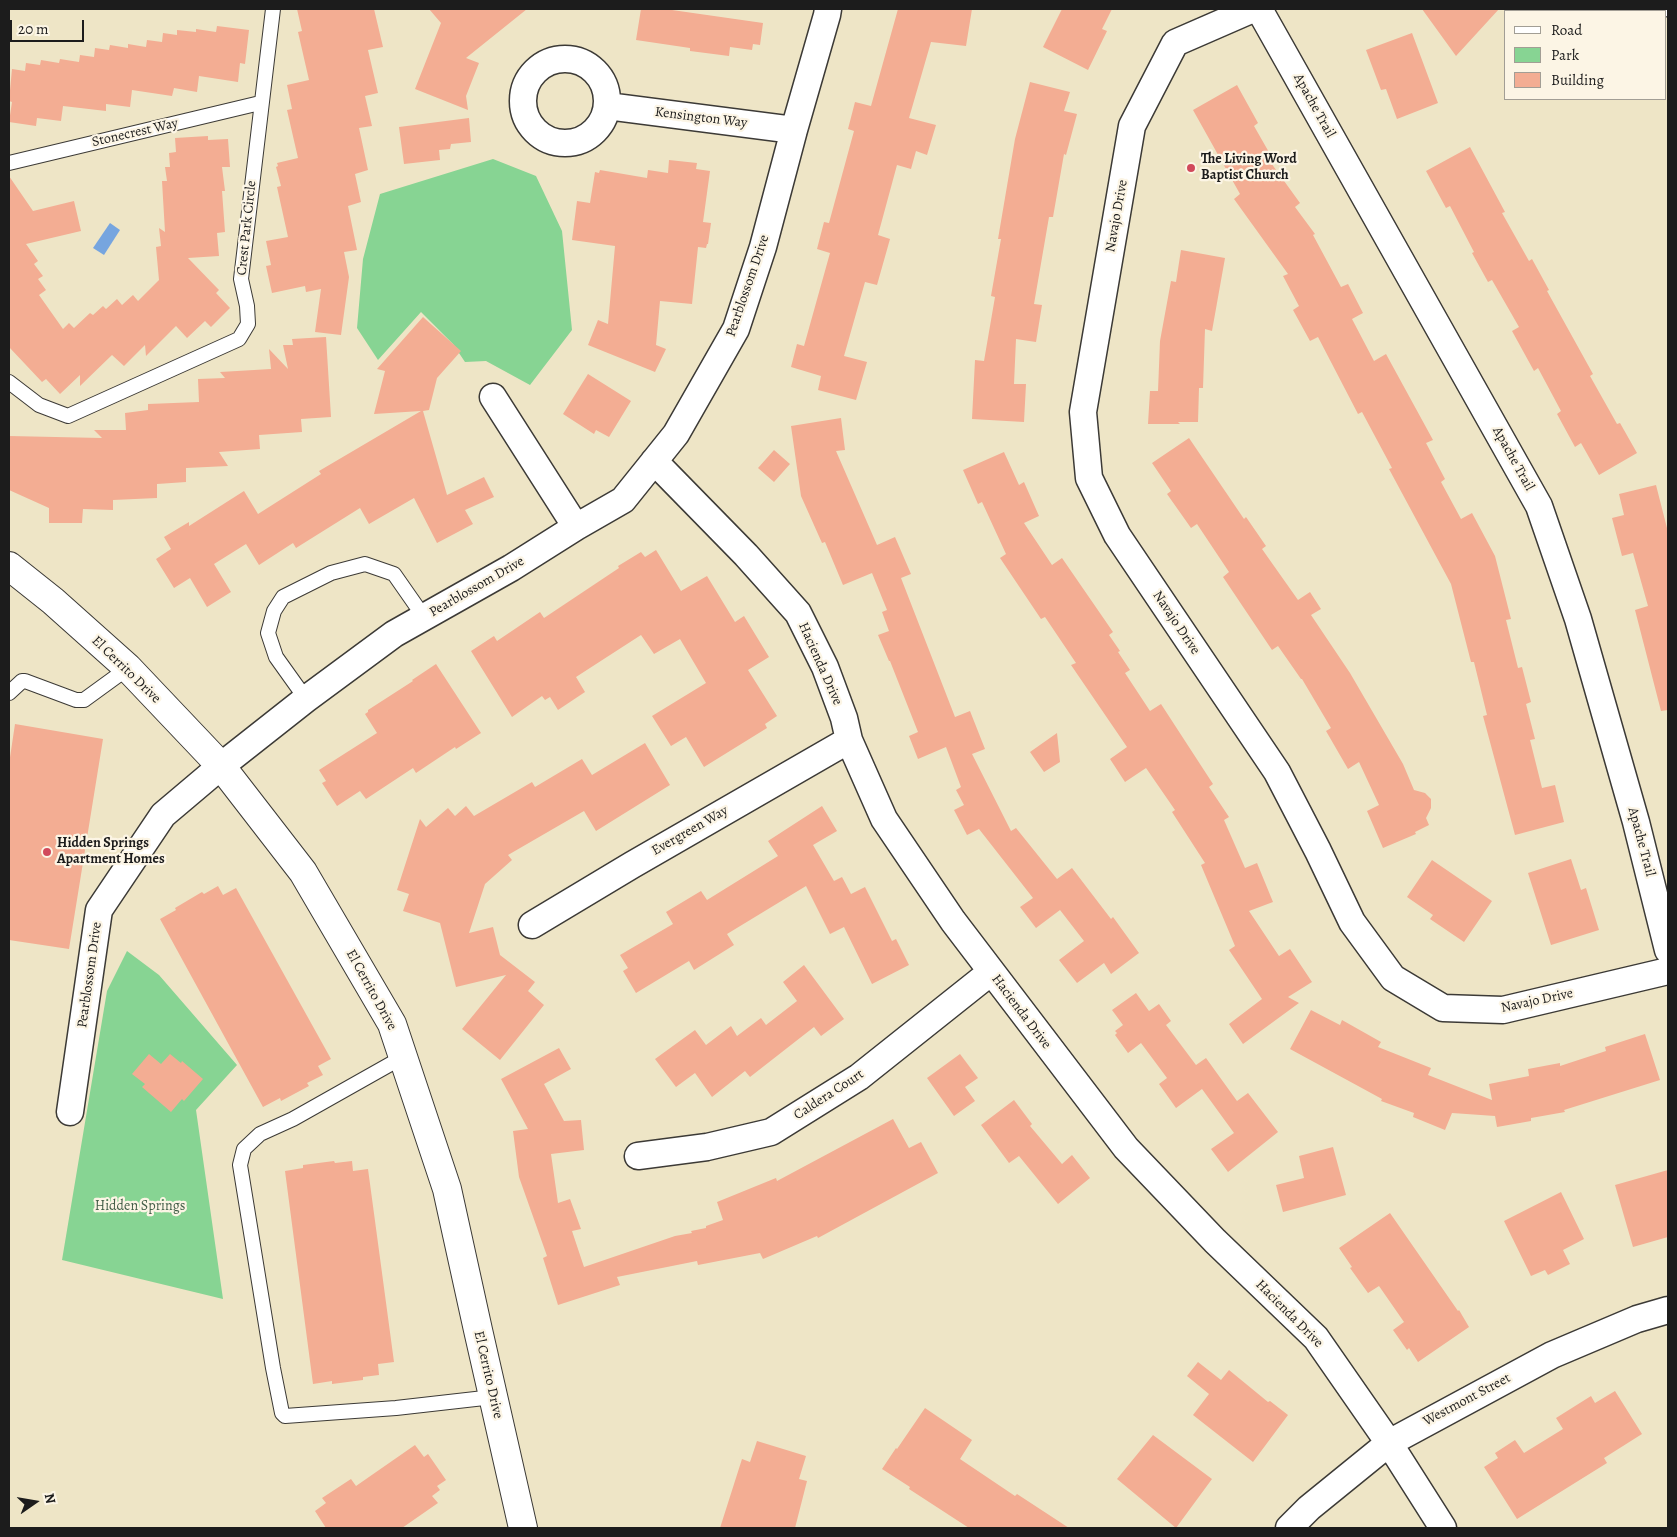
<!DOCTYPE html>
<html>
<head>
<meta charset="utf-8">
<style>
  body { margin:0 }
  #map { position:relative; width:1677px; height:1537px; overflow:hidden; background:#eee5c6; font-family:Alegreya,serif }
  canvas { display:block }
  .frame { position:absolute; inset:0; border:10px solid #1c1c1c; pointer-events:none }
  .legend { position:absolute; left:1504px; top:10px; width:162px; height:90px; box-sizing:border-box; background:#fcf5e5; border:1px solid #a29e95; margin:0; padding:6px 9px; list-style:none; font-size:15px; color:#1c1c1c }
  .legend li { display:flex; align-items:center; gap:10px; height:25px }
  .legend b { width:25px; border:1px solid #a29e95 }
  .north { position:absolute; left:10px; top:1477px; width:50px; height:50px; -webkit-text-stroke:4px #fcf5e5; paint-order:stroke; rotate:77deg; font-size:14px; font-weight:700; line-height:20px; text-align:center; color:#1c1c1c }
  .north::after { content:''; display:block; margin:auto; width:18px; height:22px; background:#1c1c1c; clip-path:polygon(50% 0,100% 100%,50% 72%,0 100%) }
  .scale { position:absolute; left:10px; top:20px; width:74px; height:22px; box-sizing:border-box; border:2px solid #1c1c1c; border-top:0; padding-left:6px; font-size:15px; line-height:18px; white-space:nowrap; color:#1c1c1c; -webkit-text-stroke:4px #fcf5e5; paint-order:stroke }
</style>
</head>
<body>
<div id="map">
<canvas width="1677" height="1537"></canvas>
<div class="frame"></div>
<ul class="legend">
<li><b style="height:6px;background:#fff"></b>Road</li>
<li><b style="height:14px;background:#87d493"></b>Park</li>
<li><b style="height:14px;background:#f3ad93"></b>Building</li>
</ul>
<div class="north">N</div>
<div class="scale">20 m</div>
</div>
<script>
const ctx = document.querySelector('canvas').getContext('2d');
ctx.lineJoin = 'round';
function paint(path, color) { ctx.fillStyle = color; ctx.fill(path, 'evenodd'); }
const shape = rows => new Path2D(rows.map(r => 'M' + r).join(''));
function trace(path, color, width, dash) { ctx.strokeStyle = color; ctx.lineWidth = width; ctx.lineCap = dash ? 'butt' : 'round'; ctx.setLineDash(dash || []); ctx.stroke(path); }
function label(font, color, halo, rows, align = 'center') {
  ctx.font = font + ' Alegreya,serif'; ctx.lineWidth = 4.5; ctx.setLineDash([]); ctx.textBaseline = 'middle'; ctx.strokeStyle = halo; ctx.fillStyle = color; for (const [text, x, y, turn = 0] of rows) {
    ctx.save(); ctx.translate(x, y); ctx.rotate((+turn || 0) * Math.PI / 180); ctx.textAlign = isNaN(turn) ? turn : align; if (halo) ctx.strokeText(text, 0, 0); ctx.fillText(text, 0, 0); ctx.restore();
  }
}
const green = shape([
  [493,159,536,176,562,231,572,330,530,385,486,361,465,362,453,344,421,312,378,360,357,328,363,259,380,194],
  [127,951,159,975,237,1065,196,1110,223,1299,62,1260,107,991]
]);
const water = shape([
  [110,223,120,230,104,255,93,248]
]);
const building = shape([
  [297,9,374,9,383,47,368,50,378,93,365,96,372,126,359,128,368,170,355,174,361,202,348,206,357,250,344,252,349,277,341,335,315,332,321,289,306,292,305,286,272,293,266,266,271,265,266,241,288,237,277,187,281,186,276,167,278,166,277,163,298,158,287,110,292,109,287,85,309,80,298,32,302,31],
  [429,9,527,9,466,58,479,63,466,96,468,110,415,89,441,23],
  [641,9,665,9,763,23,760,45,753,44,752,50,730,47,729,56,690,51,690,48,636,40],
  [898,9,972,9,966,46,931,42,909,118,936,125,927,155,916,151,911,169,897,165,878,235,890,239,877,285,865,282,844,356,867,362,856,400,818,390,821,376,791,367,797,344,804,346,830,253,817,249,824,222,829,223,854,131,848,129,855,102,871,106],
  [1062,9,1112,9,1102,29,1107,31,1088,70,1043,47],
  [1422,9,1499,9,1456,56],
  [217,26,249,30,245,64,240,63,238,82,199,76,197,92,174,88,172,96,132,90,130,107,106,104,106,111,63,106,61,121,37,118,36,126,9,122,12,102,9,101,12,69,25,71,26,63,40,65,41,60,59,63,60,59,79,62,80,55,94,57,95,48,109,50,110,45,128,48,128,44,146,47,147,40,162,42,163,33,177,35,177,30,196,32,196,29,216,32],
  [1412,33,1438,103,1397,119,1386,89,1381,90,1366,50],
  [1030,82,1070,92,1064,111,1077,114,1066,155,1064,154,1053,217,1049,217,1034,304,1042,305,1036,342,1016,339,1014,384,1026,384,1024,422,972,419,975,360,984,361,995,297,991,296,1001,239,998,239,1015,139],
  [1237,85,1258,123,1254,126,1270,154,1266,156,1300,203,1295,207,1315,234,1313,235,1341,287,1348,284,1363,313,1352,319,1374,361,1386,354,1433,440,1426,443,1445,479,1441,482,1461,519,1472,513,1495,556,1511,619,1506,620,1518,668,1522,667,1531,702,1526,704,1535,739,1530,740,1542,788,1555,785,1564,822,1515,835,1483,716,1487,715,1474,662,1471,662,1451,584,1389,469,1392,468,1362,412,1358,414,1318,337,1310,341,1293,310,1299,306,1283,276,1288,274,1234,199,1240,194,1193,110],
  [469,118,471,142,451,144,450,149,439,150,440,160,404,164,399,127],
  [208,136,208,140,228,139,230,167,222,167,225,191,222,191,225,232,217,233,219,256,188,258,219,290,216,293,230,308,211,327,205,321,187,338,176,326,146,356,145,345,124,366,112,355,80,386,80,375,60,394,46,379,42,382,9,347,9,176,33,211,74,201,81,231,26,244,38,261,34,264,43,276,38,279,46,290,39,295,63,329,69,323,74,328,90,313,93,315,103,306,106,309,117,299,122,305,133,295,138,301,159,280,156,247,161,246,159,228,165,232,162,181,167,181,165,167,170,167,169,153,176,152,175,138],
  [1470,147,1505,212,1502,213,1529,261,1532,259,1549,290,1547,291,1593,374,1590,376,1617,424,1620,423,1637,453,1599,475,1581,443,1575,447,1557,414,1561,411,1538,368,1534,371,1512,331,1519,327,1492,280,1488,282,1472,253,1474,252,1450,206,1446,208,1426,171],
  [669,160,697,163,696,169,710,171,703,222,711,223,708,244,707,244,706,248,698,247,692,304,660,301,656,345,666,349,655,372,588,345,598,320,608,324,615,246,572,240,577,201,590,203,595,172,599,173,600,170,647,178,648,170,668,173],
  [1181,250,1225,258,1212,331,1205,329,1203,388,1199,388,1198,422,1178,422,1180,424,1148,424,1150,391,1158,391,1160,341,1171,281,1176,282],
  [423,317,461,351,437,378,429,410,423,411,447,495,484,477,494,497,465,510,473,524,437,543,414,498,369,524,360,508,296,548,293,543,259,565,246,544,214,564,231,592,207,607,190,578,174,588,156,559,171,549,164,537,189,522,189,526,244,491,258,514,321,474,319,471,421,411,374,414,385,371,377,369],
  [326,337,331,417,301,419,302,432,259,435,260,449,219,452,228,466,186,468,186,482,157,484,157,498,113,500,113,510,83,509,82,523,49,523,49,508,9,490,9,436,102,438,94,430,126,430,125,413,148,410,148,404,199,402,198,379,225,378,220,372,271,369,269,349,288,369,283,345,293,345,292,339],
  [588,374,631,401,609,437,596,430,594,434,563,414],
  [841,418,845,450,836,451,877,545,895,537,911,574,901,578,955,717,970,711,985,749,972,754,1011,831,1016,828,1057,879,1072,868,1111,919,1113,917,1139,953,1111,974,1104,963,1077,983,1059,960,1084,941,1060,910,1036,928,1020,907,1033,898,979,829,967,835,954,810,964,805,956,790,961,787,946,747,918,759,909,736,918,732,890,661,889,661,878,635,889,631,882,612,887,610,872,573,843,585,825,542,822,543,801,496,791,426],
  [1189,438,1244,519,1246,517,1266,546,1262,549,1298,600,1310,592,1321,609,1311,615,1350,673,1403,764,1414,790,1425,793,1431,799,1431,808,1426,818,1429,825,1415,832,1416,834,1383,848,1367,811,1379,805,1359,762,1348,769,1326,731,1331,728,1302,679,1301,679,1278,646,1272,650,1223,577,1229,572,1197,524,1191,528,1167,494,1171,491,1152,463],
  [774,450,790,464,774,482,758,468],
  [1004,452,1019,485,1024,482,1039,516,1024,523,1052,565,1062,558,1113,632,1109,635,1120,651,1118,652,1130,670,1125,673,1150,711,1161,704,1213,784,1209,787,1229,817,1224,820,1245,868,1257,863,1273,902,1249,911,1279,956,1290,949,1312,982,1288,997,1299,1003,1243,1044,1229,1024,1262,999,1229,950,1235,946,1201,865,1205,863,1172,812,1175,810,1146,768,1125,782,1110,759,1127,747,1071,665,1076,663,1045,617,1041,619,1000,558,1006,554,982,502,978,504,963,470],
  [1656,485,1668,532,1668,710,1661,711,1635,610,1648,606,1633,553,1622,556,1612,518,1624,515,1619,494],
  [656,550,681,591,707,576,735,622,744,616,769,657,748,670,777,716,765,724,767,728,704,767,686,737,671,746,652,716,706,683,680,639,654,654,641,635,576,677,585,692,558,710,550,697,545,700,542,696,512,717,471,651,494,636,497,641,540,612,544,618,619,568,618,566,641,552,645,557],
  [436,664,481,733,456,749,455,747,416,773,413,768,366,799,360,791,337,806,322,783,326,781,319,770,377,733,365,714,368,712,368,710,413,681,412,680],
  [15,724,103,739,69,949,9,940,9,764],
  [1057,733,1060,762,1044,772,1030,752],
  [645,743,670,785,596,831,584,811,508,855,512,860,485,884,469,933,493,927,500,955,535,982,528,991,544,1005,500,1060,462,1029,506,975,456,987,440,923,403,911,409,894,397,890,420,819,426,827,448,808,455,816,466,806,474,816,532,782,535,787,582,759,592,775],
  [822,806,837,831,813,845,834,881,842,877,851,894,865,887,892,941,896,939,909,965,872,984,844,927,830,934,806,886,727,934,734,945,694,970,689,961,636,993,623,971,628,968,620,955,673,924,666,912,701,891,707,900,778,856,768,841],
  [1571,859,1581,890,1586,888,1599,930,1551,945,1528,873],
  [1432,860,1492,901,1464,942,1430,919,1433,915,1407,897],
  [218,886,223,895,236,888,331,1059,318,1066,323,1075,307,1083,309,1086,281,1101,280,1098,263,1107,160,919,176,910,175,908,202,892,204,894],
  [804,965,844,1019,821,1036,814,1027,750,1077,745,1071,712,1097,695,1073,676,1087,655,1059,695,1030,706,1045,731,1026,737,1036,761,1018,766,1025,797,1001,783,982],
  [1136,993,1149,1011,1159,1004,1171,1021,1166,1025,1196,1065,1206,1058,1237,1101,1248,1093,1278,1132,1228,1172,1211,1149,1234,1133,1202,1089,1176,1108,1159,1084,1167,1078,1141,1043,1128,1053,1115,1035,1117,1033,1115,1031,1123,1025,1112,1010],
  [1311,1010,1340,1025,1342,1020,1381,1042,1378,1047,1431,1068,1428,1075,1492,1100,1489,1084,1529,1076,1528,1069,1560,1063,1560,1066,1606,1051,1605,1047,1645,1034,1660,1080,1564,1110,1565,1112,1531,1118,1531,1121,1497,1127,1495,1116,1452,1113,1445,1130,1413,1117,1414,1113,1381,1101,1382,1099,1290,1049],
  [559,1048,571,1069,544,1084,564,1121,581,1120,584,1150,551,1154,558,1203,570,1199,581,1229,572,1231,584,1267,675,1236,692,1233,691,1231,706,1228,706,1226,723,1220,717,1202,776,1178,777,1181,893,1119,909,1148,921,1142,938,1173,818,1238,817,1236,763,1259,760,1253,698,1265,697,1261,617,1277,620,1285,558,1305,543,1258,547,1256,519,1177,513,1131,528,1129,501,1079],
  [149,1054,161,1064,170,1054,181,1063,182,1061,203,1079,184,1101,182,1099,171,1112,142,1087,145,1084,132,1074],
  [960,1054,978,1078,965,1087,975,1101,954,1116,927,1078],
  [1014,1100,1032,1124,1030,1126,1062,1164,1072,1155,1090,1178,1058,1204,1019,1156,1009,1163,981,1125],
  [1333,1147,1346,1195,1283,1212,1276,1185,1304,1178,1299,1156],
  [334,1161,335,1163,352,1161,353,1171,368,1169,394,1362,378,1364,379,1375,363,1377,363,1380,332,1384,332,1381,313,1384,285,1171,303,1168,303,1165],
  [1668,1170,1668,1237,1633,1247,1615,1185],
  [1561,1192,1584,1239,1563,1250,1570,1264,1548,1275,1545,1270,1531,1276,1504,1221],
  [1390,1213,1458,1311,1459,1310,1469,1327,1418,1362,1409,1348,1407,1350,1393,1330,1404,1322,1379,1286,1368,1293,1350,1268,1352,1267,1339,1248],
  [1198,1362,1221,1380,1229,1370,1268,1402,1270,1401,1288,1415,1253,1462,1193,1415,1209,1394,1187,1376],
  [1615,1391,1642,1434,1604,1458,1607,1463,1517,1519,1484,1467,1498,1458,1495,1453,1515,1440,1524,1453,1563,1429,1556,1418,1591,1396,1595,1403],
  [925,1408,972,1440,960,1459,1015,1496,1017,1494,1069,1528,969,1528,909,1489,910,1487,882,1469,896,1448,897,1449],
  [1153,1435,1212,1479,1176,1528,1117,1479],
  [757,1441,806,1456,799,1479,807,1481,795,1528,720,1528,742,1459,750,1462],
  [415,1445,424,1457,428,1454,446,1480,437,1486,440,1490,432,1496,438,1503,402,1528,326,1528,315,1511,326,1503,322,1498,351,1479,356,1486]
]);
const service = shape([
  [1583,11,1584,9],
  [1662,11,1663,9],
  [9,163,260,103],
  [9,382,39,405,68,416,239,339,248,324,247,306,241,279,273,9],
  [9,693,22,681,25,681,76,700,84,700,128,668],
  [306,699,276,657,268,633,274,611,283,597,331,573,365,564,394,574,424,617],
  [403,1057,293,1119,260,1134,244,1149,240,1165,273,1368,282,1413,285,1416,396,1408,493,1397]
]);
const minor = shape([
  [1253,9,1175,43,1132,126,1083,412,1089,478,1117,535,1277,772,1318,851,1352,922,1393,978,1443,1008,1503,1010,1668,971],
  [1259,9,1539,506,1578,619,1636,822,1668,950],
  '523 101a42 42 0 1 1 84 0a42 42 0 1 1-84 0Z',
  [607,106,794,130],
  [493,397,576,527],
  [654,461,746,555,798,613,825,667,844,718,849,740,884,819,953,921,1126,1148,1215,1241,1316,1338,1389,1443,1443,1528],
  [532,925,632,865,849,740],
  [70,1112,99,910,163,815,221,766,306,699,394,634,511,568,576,527,623,500,676,434,736,329,763,247,794,130,827,15,828,9],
  [638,1156,707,1147,771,1132,859,1077,991,972],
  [1289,1528,1309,1508,1389,1443,1552,1355,1637,1319,1668,1310]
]);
const tertiary = shape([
  [9,566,53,601,128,668,221,766,303,872,392,1024,447,1189,478,1330,523,1528]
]);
const markers = [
  [1191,168,5,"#d1495b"],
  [47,852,5,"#d1495b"]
];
const streetNames = [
  ["Apache Trail",1314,106,61],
  ["Kensington Way",701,118,7],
  ["Stonecrest Way",135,133,-13],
  ["Navajo Drive",1117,216,-80],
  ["Crest Park Circle",247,228,-84],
  ["Pearblossom Drive",748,286,-71],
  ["Apache Trail",1513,459,61],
  ["Pearblossom Drive",477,587,-30],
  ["Navajo Drive",1176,623,56],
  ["Hacienda Drive",820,664,66],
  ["El Cerrito Drive",126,670,44],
  ["Evergreen Way",690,831,-30],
  ["Apache Trail",1641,842,75],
  ["Pearblossom Drive",90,975,-82],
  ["El Cerrito Drive",371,990,61],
  ["Navajo Drive",1537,1001,-12],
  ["Hacienda Drive",1021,1012,53],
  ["Caldera Court",829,1095,-33],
  ["Hacienda Drive",1289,1314,45],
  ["El Cerrito Drive",488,1375,77],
  ["Westmont Street",1467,1400,-28]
];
const poiNames = [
  ["The Living Word",1201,160],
  ["Baptist Church",1201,176],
  ["Hidden Springs",57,844],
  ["Apartment Homes",57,860]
];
const parkNames = [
  ["Hidden Springs",140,1207]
];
paint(green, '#87d493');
paint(water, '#76a5df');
paint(building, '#f3ad93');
trace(service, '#3c3a36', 16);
trace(minor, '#3c3a36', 29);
trace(tertiary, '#3c3a36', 30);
trace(service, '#fff', 14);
trace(minor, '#fff', 26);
trace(tertiary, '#fff', 28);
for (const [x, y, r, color] of markers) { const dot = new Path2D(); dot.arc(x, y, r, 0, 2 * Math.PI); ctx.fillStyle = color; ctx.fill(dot); trace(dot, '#fcf5e5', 2); }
label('14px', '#1c1c1c', '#fcf5e5', streetNames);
label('bold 14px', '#1c1c1c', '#fcf5e5', poiNames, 'left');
label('14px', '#415c46', '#fcf5e5', parkNames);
</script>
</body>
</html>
